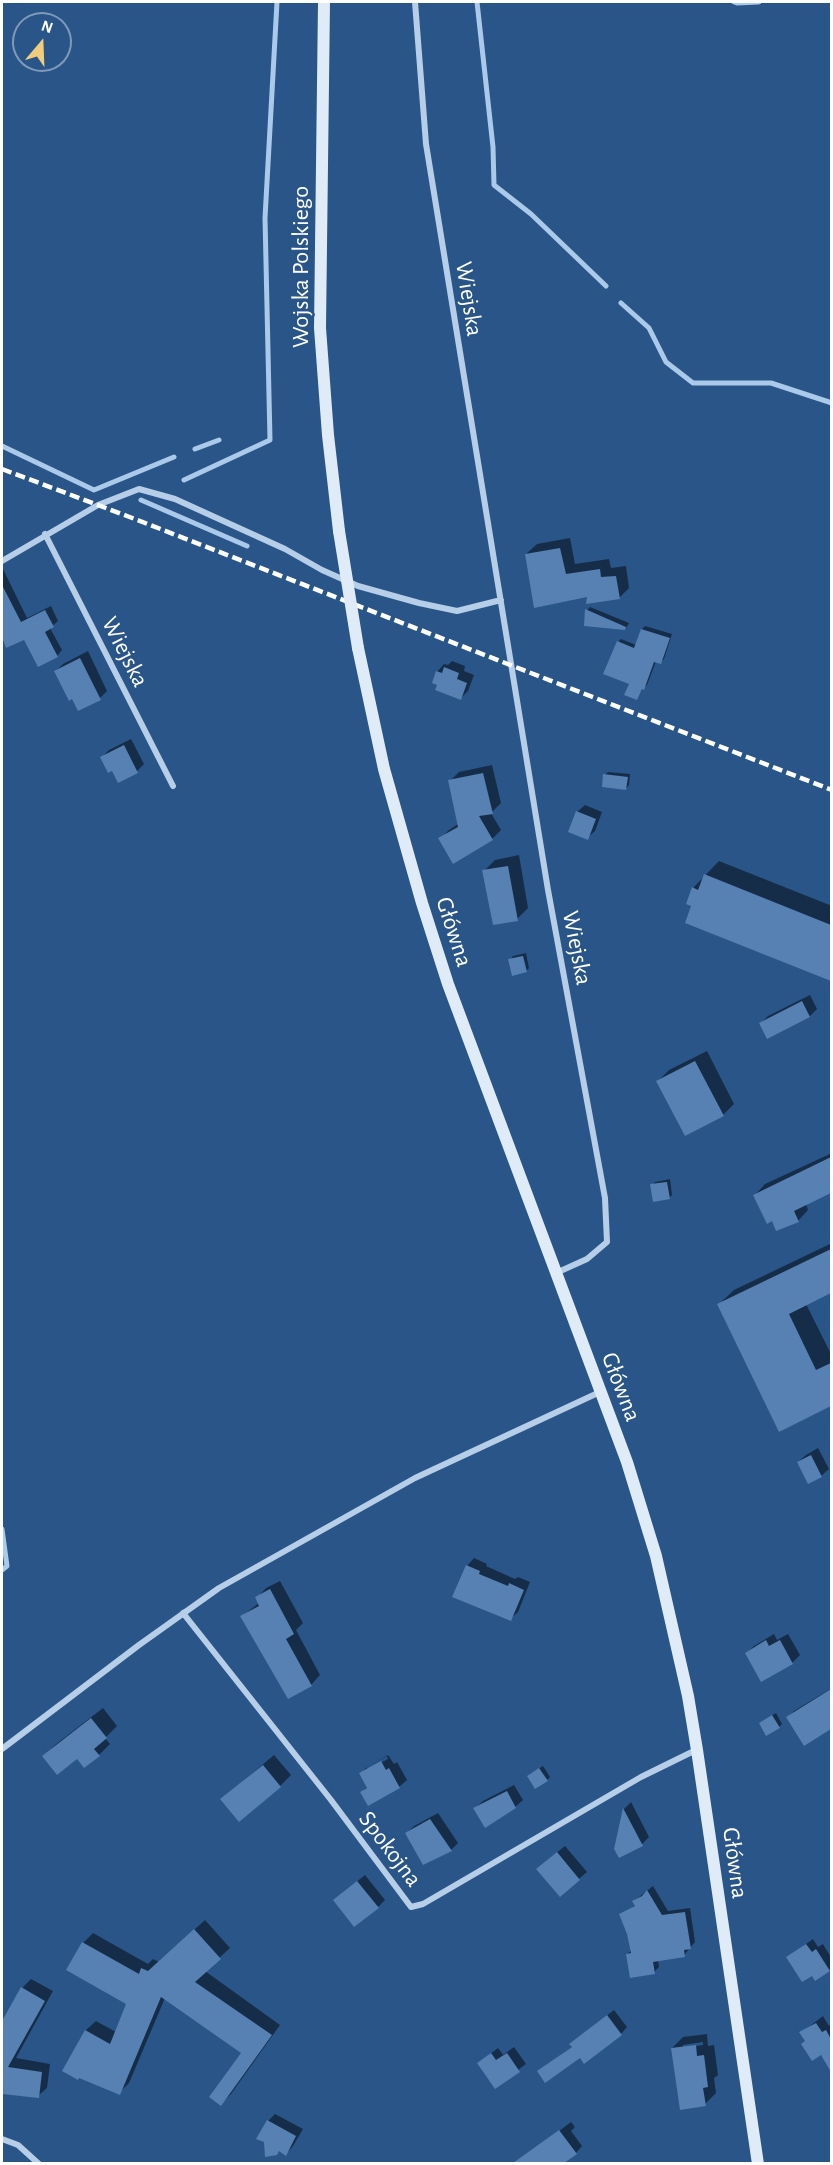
<!DOCTYPE html>
<html>
<head>
<meta charset="utf-8">
<style>
  body { margin:0 }
  #map { position:relative; width:833px; height:2165px; overflow:hidden; background:#295589; font-family:"Alegreya Sans",sans-serif }
  canvas { display:block }
  .frame { position:absolute; inset:0; border:3px solid #fff; pointer-events:none }
  .north { position:absolute; left:12px; top:12px; width:60px; height:60px; box-sizing:border-box; background:#295589; border:2px solid #7f99b8; border-radius:50%; rotate:19deg; font-size:16px; font-weight:700; line-height:24px; text-align:center; color:#fff }
  .north::after { content:''; display:block; margin:auto; width:21px; height:27px; background:#f0cc7d; clip-path:polygon(50% 0,100% 100%,50% 72%,0 100%) }
</style>
</head>
<body>
<div id="map">
<canvas width="833" height="2165"></canvas>
<div class="frame"></div>
<div class="north">N</div>
</div>
<script>
const ctx = document.querySelector('canvas').getContext('2d');
ctx.lineJoin = 'round';
function paint(path, color) { ctx.fillStyle = color; ctx.fill(path, 'evenodd'); }
const shape = rows => new Path2D(rows.map(r => 'M' + r).join(''));
function trace(path, color, width, dash) { ctx.strokeStyle = color; ctx.lineWidth = width; ctx.lineCap = dash ? 'butt' : 'round'; ctx.setLineDash(dash || []); ctx.stroke(path); }
function label(font, color, halo, rows, align = 'center') {
  ctx.font = font + ' "Alegreya Sans",sans-serif'; ctx.lineWidth = 5; ctx.setLineDash([]); ctx.textBaseline = 'middle'; ctx.strokeStyle = halo; ctx.fillStyle = color; for (const [text, x, y, turn = 0] of rows) {
    ctx.save(); ctx.translate(x, y); ctx.rotate((+turn || 0) * Math.PI / 180); ctx.textAlign = isNaN(turn) ? turn : align; if (halo) ctx.strokeText(text, 0, 0); ctx.fillText(text, 0, 0); ctx.restore();
  }
}
const shadow = shape([
  [570,538,575,564,609,559,611,568,626,566,629,588,619,598,588,595,526,554,537,544],
  [3,569,27,618,51,606,58,621,50,628,62,650,57,656,25,638,2,635],
  [590,607,629,623,628,625,625,629,587,610],
  [645,626,672,634,664,659,661,662,656,661,647,685,643,688,637,698,618,642,621,639,636,645,642,629],
  [88,651,107,691,100,698,56,671,63,664],
  [452,661,465,666,464,671,474,675,468,691,461,698,437,672,444,664,448,665],
  [131,739,144,764,137,771,119,780,113,769,102,757,109,750],
  [492,765,501,803,491,813,501,830,492,839,440,839,449,830,458,824,450,781,459,772],
  [608,772,630,774,629,785,626,788,605,775],
  [585,805,602,812,595,831,587,838,577,812],
  [519,855,528,908,517,919,484,871,495,860],
  [719,861,832,906,832,980,687,922,693,905,693,888],
  [526,953,529,968,526,971,510,960,513,956],
  [810,995,817,1009,810,1016,768,1037,761,1023,768,1016],
  [707,1051,734,1104,723,1115,658,1081,669,1070],
  [832,1153,832,1191,806,1204,808,1210,798,1221,755,1195,765,1184],
  [670,1179,672,1195,669,1198,652,1185,655,1182],
  [832,1243,832,1292,806,1304,832,1356,832,1405,779,1430,719,1304,734,1290],
  [818,1448,829,1469,821,1476,798,1462,806,1455],
  [474,1558,487,1564,486,1566,515,1579,518,1577,530,1582,518,1612,510,1619,467,1566],
  [280,1581,303,1623,296,1630,320,1675,311,1685,242,1616,259,1603,257,1598,266,1588],
  [774,1634,777,1640,788,1634,800,1655,793,1662,762,1680,747,1653,754,1646],
  [832,1688,832,1728,805,1744,788,1717,794,1711],
  [103,1708,117,1726,105,1738,110,1744,99,1755,44,1756,55,1745],
  [776,1713,782,1724,779,1727,760,1723],
  [274,1755,291,1775,280,1786,222,1799],
  [388,1755,394,1764,397,1762,407,1780,399,1787,362,1792,368,1786,361,1774,367,1767,367,1770,388,1759,387,1756,368,1767],
  [543,1766,550,1777,547,1780,532,1773],
  [514,1785,523,1800,515,1807,475,1808,483,1801],
  [631,1802,649,1837,642,1844,615,1849,624,1809],
  [438,1813,458,1843,451,1850,407,1833,414,1826],
  [565,1846,587,1872,560,1895,545,1862],
  [365,1875,385,1900,378,1907,343,1893],
  [653,1886,668,1911,690,1908,695,1942,684,1955,658,1960,659,1967,654,1972,627,1954,632,1950,629,1934,621,1915,636,1905,634,1901],
  [205,1920,230,1948,205,1971,280,2025,231,2094,221,2104,243,2052,165,1998,129,2083,119,2093,64,2071,86,2030,96,2021,116,2032,128,2004,83,1943,93,1933,148,1964,153,1959,159,1962],
  [813,1939,818,1947,823,1944,832,1959,832,1967,829,1970,812,1974,788,1957],
  [31,1979,53,1991,16,2058,50,2064,47,2088,38,2096,13,2093,2,2087,2,2024,22,1988],
  [614,2010,627,2027,621,2034,580,2056,539,2071,573,2046,578,2038],
  [823,2016,829,2026,832,2024,832,2052,824,2057,806,2041,801,2033],
  [707,2034,708,2046,714,2045,718,2075,714,2078,716,2093,705,2104,672,2048,683,2037],
  [703,2042,703,2045,683,2048,683,2045],
  [514,2047,526,2064,495,2087,478,2063,498,2048,503,2055],
  [275,2114,303,2129,293,2146,286,2154,268,2121],
  [571,2122,575,2127,571,2131,582,2146,576,2153,561,2164,554,2164,546,2154,535,2164,517,2163]
]);
const stream = shape([
  [477,2,493,147,494,185,531,214,606,286],
  [734,2,737,3,759,2],
  [621,303,649,328,666,362,693,383,771,383,832,403],
  [2,446,94,490,174,457],
  [195,449,219,440],
  [184,480,270,440,265,218,277,2],
  [141,500,247,546],
  [2,1529,7,1566,2,1570]
]);
const building = shape([
  [560,548,566,574,600,569,601,577,616,576,620,599,586,604,587,597,534,608,525,554],
  [2,585,21,622,45,610,54,627,45,632,58,657,38,667,24,640,6,648,2,637],
  [585,609,626,627,625,630,584,626],
  [641,629,670,638,661,664,654,662,644,690,642,689,637,700,624,695,629,684,603,674,617,641,634,648],
  [80,658,101,700,78,711,72,699,69,701,54,671],
  [444,667,459,673,457,679,467,683,461,700,435,690,437,685,432,683,436,671,442,673],
  [124,745,138,773,118,783,112,771,108,773,100,757],
  [483,773,493,814,479,816,493,840,453,864,438,838,458,827,448,780],
  [603,774,628,777,626,790,602,787],
  [576,811,596,819,588,840,568,832],
  [508,866,518,921,493,925,482,870],
  [704,874,831,925,831,981,685,923,691,906,686,904,692,887,698,890],
  [523,956,527,972,512,976,508,959],
  [802,1001,810,1017,767,1039,759,1023],
  [695,1061,724,1116,685,1136,656,1081],
  [831,1157,831,1193,794,1211,799,1222,776,1231,772,1221,767,1224,753,1195],
  [667,1182,670,1199,653,1202,650,1184],
  [831,1249,831,1293,789,1314,816,1370,831,1363,831,1406,779,1432,717,1304],
  [811,1455,822,1477,808,1484,797,1462],
  [466,1565,480,1571,479,1574,508,1586,509,1583,524,1590,511,1621,452,1597],
  [270,1589,294,1634,286,1639,312,1686,288,1699,240,1616,259,1606,255,1597],
  [766,1640,769,1646,780,1640,793,1664,761,1682,745,1653],
  [831,1689,831,1729,804,1746,786,1717],
  [772,1715,780,1728,766,1736,759,1723],
  [91,1718,107,1738,94,1749,100,1756,84,1768,77,1759,57,1775,42,1756],
  [381,1761,386,1770,389,1768,400,1788,368,1806,360,1792,367,1788,359,1773],
  [263,1765,281,1787,239,1822,220,1799],
  [539,1768,548,1781,535,1789,527,1776],
  [507,1791,516,1808,485,1828,473,1808],
  [623,1808,643,1846,619,1858,614,1849],
  [430,1819,452,1851,423,1865,405,1833],
  [557,1852,580,1880,560,1897,536,1869],
  [357,1881,379,1908,354,1927,333,1900],
  [647,1890,662,1915,685,1912,691,1949,684,1950,685,1957,653,1962,655,1974,630,1978,626,1954,631,1953,627,1934,619,1914,635,1906,632,1901,642,1896],
  [194,1929,221,1959,195,1982,272,2035,221,2106,209,2097,241,2053,161,1997,120,2095,79,2078,78,2080,62,2071,85,2030,110,2044,126,2004,66,1970,82,1942,139,1974,141,1968,148,1971],
  [806,1944,812,1952,816,1949,830,1971,815,1981,812,1976,802,1982,786,1957],
  [21,1987,45,2001,8,2067,42,2072,39,2098,2,2094,2,2021],
  [607,2015,622,2035,584,2064,580,2058,545,2083,537,2071,572,2047,569,2044],
  [816,2023,822,2032,826,2030,831,2039,831,2072,821,2055,812,2061,801,2044,805,2041,799,2032],
  [696,2045,697,2056,704,2055,708,2087,703,2088,706,2106,680,2110,671,2048],
  [491,2053,496,2060,507,2053,520,2072,495,2089,477,2063],
  [267,2120,296,2136,286,2156,279,2151,277,2155,265,2157,264,2142,256,2139],
  [559,2130,577,2154,564,2163,513,2163]
]);
const minor = shape([
  [415,2,426,144,548,890,605,1198,607,1242,587,1259,556,1273],
  [45,534,173,786],
  [2,561,98,505,139,489,175,499,285,549,322,570,358,586,419,603,457,611,501,600],
  [183,1613,331,1800,411,1907,423,1904,641,1777,696,1750],
  [2,1749,139,1645,219,1588,415,1478,600,1392],
  [2,2139,18,2145,39,2164]
]);
const secondary = shape([
  [324,2,320,328,328,435,339,531],
  [358,648,384,769,422,903,448,984,627,1462,656,1556,688,1696,697,1750,758,2164]
]);
const rail = shape([
  [2,469,127,516,832,790]
]);
const secondaryBridge = shape([
  [339,531,358,648]
]);
const streetNames = [
  ["Wojska Polskiego",301,267,-90],
  ["Wiejska",469,299,81],
  ["Wiejska",125,652,63],
  ["Główna",454,932,72],
  ["Wiejska",577,948,79],
  ["Główna",621,1387,69],
  ["Spokojna",390,1849,53],
  ["Główna",735,1863,82]
];
paint(shadow, '#0007');
trace(stream, '#abc9e9', 5);
paint(building, '#5681b2');
trace(minor, '#b6cee8', 6);
trace(secondary, '#e0ebf8', 12);
trace(rail, '#fff', 4.5, [10, 4.5]);
trace(secondaryBridge, '#e0ebf8', 12);
label('24px', '#fff', '#295589', streetNames);
</script>
</body>
</html>
